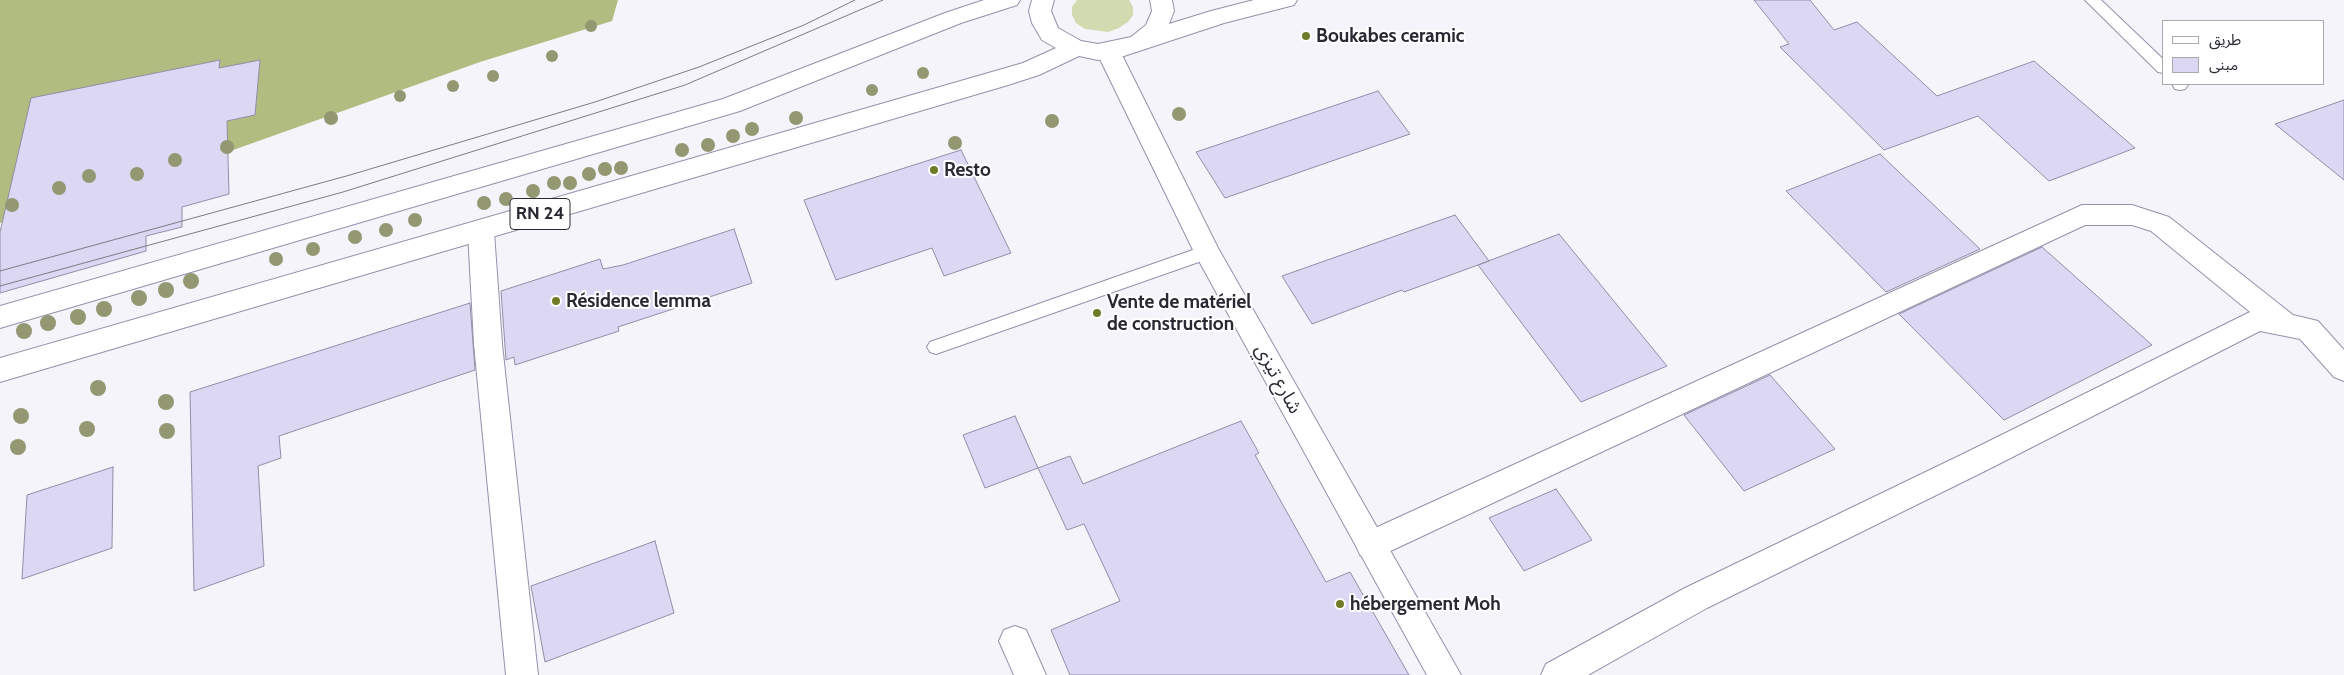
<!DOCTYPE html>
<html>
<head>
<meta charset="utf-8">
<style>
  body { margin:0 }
  #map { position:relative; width:2344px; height:675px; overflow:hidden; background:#f5f4fa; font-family:Cabin,"Noto Sans Arabic",sans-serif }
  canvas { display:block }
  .legend { position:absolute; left:2162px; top:20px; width:162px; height:65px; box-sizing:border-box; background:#fff; border:1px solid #aaa9ad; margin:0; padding:6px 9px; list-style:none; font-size:15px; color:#2a2832 }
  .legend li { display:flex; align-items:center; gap:10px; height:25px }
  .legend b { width:25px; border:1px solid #aaa9ad }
</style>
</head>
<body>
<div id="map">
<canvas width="2344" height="675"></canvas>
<ul class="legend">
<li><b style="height:6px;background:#fff"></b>طريق</li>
<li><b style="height:14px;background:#dcd7f3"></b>مبنى</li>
</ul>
</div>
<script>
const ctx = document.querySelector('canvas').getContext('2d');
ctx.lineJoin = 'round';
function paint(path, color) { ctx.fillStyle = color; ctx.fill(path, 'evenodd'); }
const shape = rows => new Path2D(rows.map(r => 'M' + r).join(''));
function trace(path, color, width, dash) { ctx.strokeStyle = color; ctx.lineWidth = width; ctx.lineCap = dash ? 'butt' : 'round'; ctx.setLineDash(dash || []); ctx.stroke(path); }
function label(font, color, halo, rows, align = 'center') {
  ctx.font = font + ' Cabin,"Noto Sans Arabic",sans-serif'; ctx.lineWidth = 4; ctx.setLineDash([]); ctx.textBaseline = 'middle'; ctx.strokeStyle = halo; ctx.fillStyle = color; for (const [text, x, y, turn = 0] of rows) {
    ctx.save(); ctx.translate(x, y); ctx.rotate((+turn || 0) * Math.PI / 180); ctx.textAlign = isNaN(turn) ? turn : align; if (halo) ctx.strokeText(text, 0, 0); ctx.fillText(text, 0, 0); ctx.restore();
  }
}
const green = shape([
  [1077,0,1129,0,1133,7,1133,15,1128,22,1119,28,1108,32,1085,29,1076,23,1072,15,1072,7]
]);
const forest = shape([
  [0,0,618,0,612,21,480,62,194,164,0,223]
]);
const building = shape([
  [1754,0,1810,0,1834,30,1857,22,1937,96,2034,61,2135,148,2049,181,1978,116,1884,150,1780,47,1789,44,1754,0],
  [220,60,219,68,260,60,255,115,227,121,229,194,182,207,182,227,146,236,146,251,0,293,0,232,31,98,220,60],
  [1378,91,1410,134,1225,198,1196,152,1378,91],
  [2344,100,2344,180,2275,124,2344,100],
  [961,150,1011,253,944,276,932,248,836,280,804,200,961,150],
  [1880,154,1980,249,1886,292,1786,191,1880,154],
  [1455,215,1489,261,1404,292,1402,290,1312,324,1282,276,1455,215],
  [734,229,752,283,618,327,619,331,515,365,514,357,506,360,501,291,600,259,603,269,623,265,734,229],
  [1559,234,1667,366,1581,402,1478,265,1559,234],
  [2042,247,2152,345,2004,420,1899,314,2042,247],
  [470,303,475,370,279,436,281,458,258,466,264,566,194,591,190,392,470,303],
  [1770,375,1835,449,1744,491,1684,415,1770,375],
  [1015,416,1038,468,985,488,963,435,1015,416],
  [1241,421,1259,453,1255,455,1326,582,1350,572,1409,675,1070,675,1051,630,1120,601,1084,524,1067,530,1038,468,1070,456,1083,484,1241,421],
  [113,467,112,548,22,579,27,495,113,467],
  [1556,489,1592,540,1524,571,1489,518,1556,489],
  [655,541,674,613,545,662,531,586,655,541]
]);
const lane = shape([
  [2085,0,2101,0,2163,59,2163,73,2158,72,2085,0],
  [2172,84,2187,84,2188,85,2185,89,2180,90,2175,89,2172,84],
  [1207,245,1213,247,1215,252,1213,257,936,354,930,352,927,347,930,342,1207,245]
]);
const street = shape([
  [2082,205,2132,205,2169,217,2293,315,2318,321,2344,350,2344,381,2334,377,2300,339,2260,331,1983,472,1707,608,1588,675,1541,675,1546,664,1685,588,1963,454,2250,312,2151,231,2132,225,2085,225,1382,555,1371,559,1360,555,1356,545,1360,535,2082,205],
  [481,222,490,225,494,232,502,344,538,675,506,675,474,344,468,232,472,225,481,222],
  [1015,626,1026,630,1046,675,1014,675,999,641,1004,630,1015,626]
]);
const secondary = shape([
  [1108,43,1116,45,1120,51,1218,248,1461,675,1427,675,1194,252,1096,51,1100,45,1108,43]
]);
const primary = shape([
  [984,0,1020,0,1017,5,961,23,740,111,0,328,0,306,723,99,945,13,984,0],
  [1032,0,1054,0,1051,11,1058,28,1081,41,1098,44,1131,37,1146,25,1152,11,1150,0,1172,0,1174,11,1169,24,1211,11,1254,0,1297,0,1294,5,1224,23,1124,56,1098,60,1079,56,1039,75,1008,85,0,382,0,358,1023,63,1056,48,1042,40,1032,23,1029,11,1032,0]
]);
const tram = shape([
  [0,271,350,175,595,102,699,67,804,25,855,0],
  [0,286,343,192,685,85,883,0]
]);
const trees = [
  [591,26,6],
  [552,56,6],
  [923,73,6],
  [493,76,6],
  [453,86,6],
  [872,90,6],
  [400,96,6],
  [1179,114,7],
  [331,118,7],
  [796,118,7],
  [1052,121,7],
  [752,129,7],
  [733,136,7],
  [955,143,7],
  [708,145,7],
  [227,147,7],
  [682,150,7],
  [175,160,7],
  [621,168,7],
  [605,169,7],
  [137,174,7],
  [589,174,7],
  [89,176,7],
  [554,183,7],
  [570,183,7],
  [59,188,7],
  [533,191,7],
  [506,199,7],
  [484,203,7],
  [12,205,7],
  [415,220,7],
  [386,230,7],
  [355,237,7],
  [313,249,7],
  [276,259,7],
  [191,281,8],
  [166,290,8],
  [139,298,8],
  [104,309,8],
  [78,317,8],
  [48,323,8],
  [24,331,8],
  [98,388,8],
  [166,402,8],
  [21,416,8],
  [87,429,8],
  [167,431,8],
  [18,447,8]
];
const markers = [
  [1306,36,5,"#6f7b27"],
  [934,170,5,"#6f7b27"],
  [556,301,5,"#6f7b27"],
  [1097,313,5,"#6f7b27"],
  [1340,604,5,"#6f7b27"]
];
const shields = [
  [540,214,60]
];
const shieldNames = [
  ["RN 24",540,214]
];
const poiNames = [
  ["Boukabes ceramic",1316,36],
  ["Resto",944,170],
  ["Résidence lemma",566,301],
  ["Vente de matériel",1107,302],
  ["de construction",1107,324],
  ["hébergement Moh",1350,604]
];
const streetNames = [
  ["شارع تيزي",1278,379,61]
];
paint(green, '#d1dbaf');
paint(forest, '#b0bc80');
paint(building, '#dcd7f3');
trace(building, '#928da7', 1);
trace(lane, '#9590ab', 2);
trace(street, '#9590ab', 2);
trace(secondary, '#9590ab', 2);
trace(primary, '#9590ab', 2);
paint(lane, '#fff');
paint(street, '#fff');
paint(secondary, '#fff');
paint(primary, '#fff');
trace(tram, '#7d7b83', 1);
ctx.fillStyle = '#939772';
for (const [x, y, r] of trees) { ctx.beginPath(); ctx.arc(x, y, r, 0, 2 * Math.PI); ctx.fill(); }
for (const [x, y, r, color] of markers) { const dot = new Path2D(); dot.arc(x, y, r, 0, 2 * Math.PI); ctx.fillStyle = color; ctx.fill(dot); trace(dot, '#fff', 2); }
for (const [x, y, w] of shields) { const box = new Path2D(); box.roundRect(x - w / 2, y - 15.5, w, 31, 4); ctx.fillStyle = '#fff'; ctx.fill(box); trace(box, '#2a2832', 1); }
label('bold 18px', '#2a2832', null, shieldNames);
label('bold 19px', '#2a2832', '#fff', poiNames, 'left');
label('19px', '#2a2832', '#fff', streetNames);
</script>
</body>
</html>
